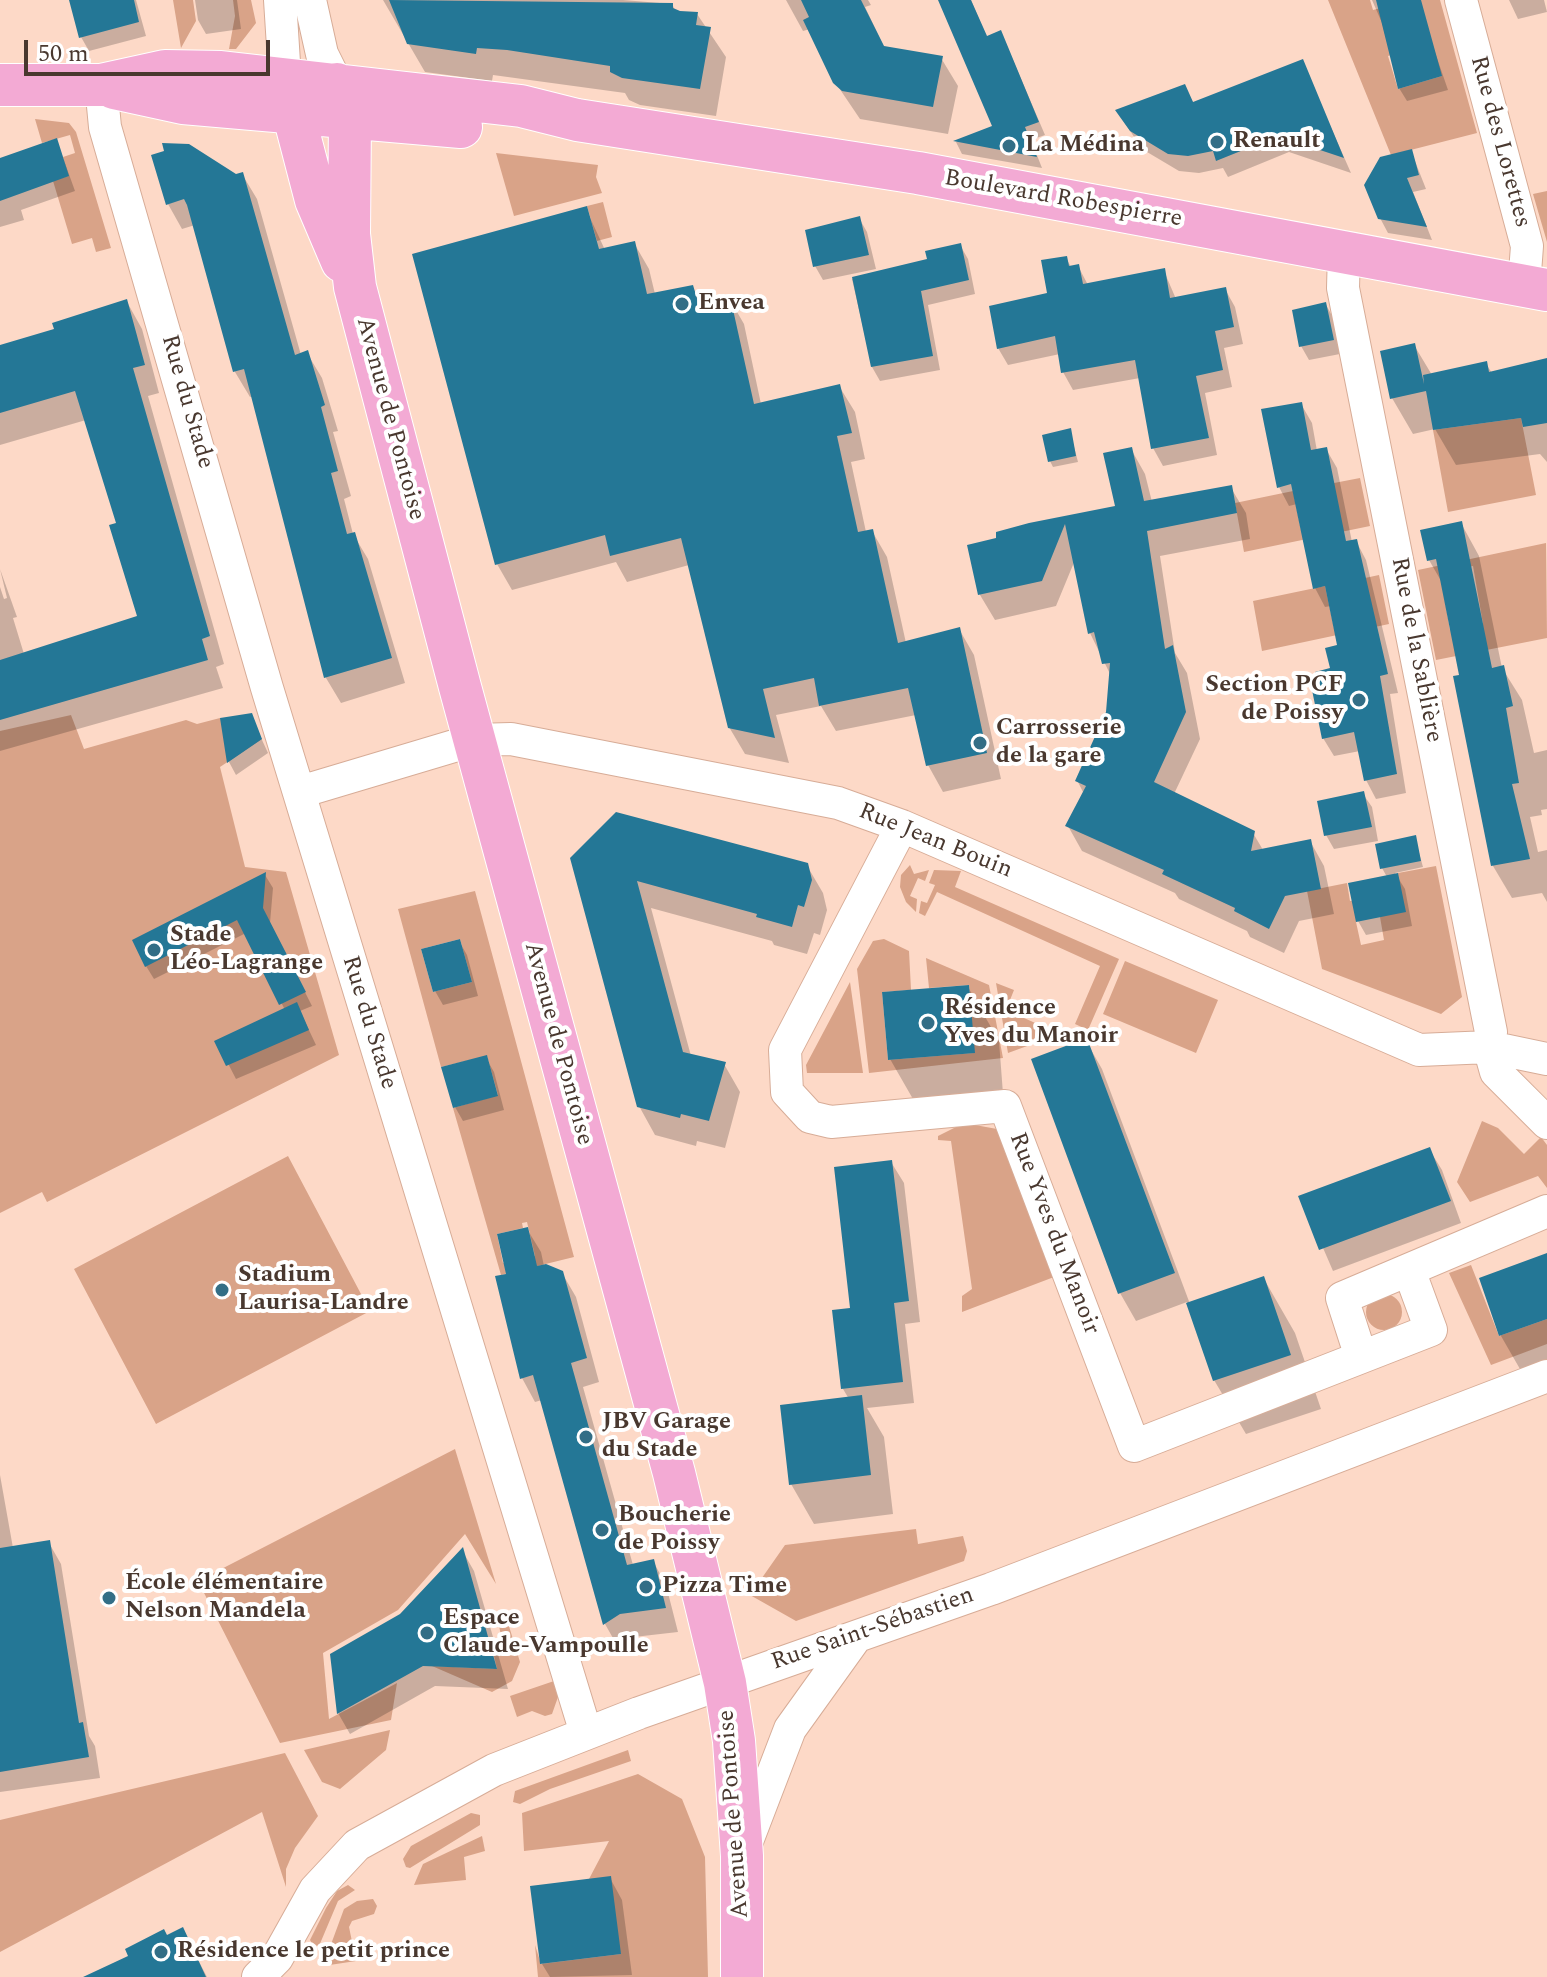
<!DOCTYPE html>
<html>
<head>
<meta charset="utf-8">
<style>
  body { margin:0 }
  #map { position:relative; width:1547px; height:1977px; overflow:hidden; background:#fdd9c7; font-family:Spectral,serif }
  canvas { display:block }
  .scale { position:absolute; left:24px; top:40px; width:246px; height:36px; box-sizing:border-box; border:4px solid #49382f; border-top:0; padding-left:10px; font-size:24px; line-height:28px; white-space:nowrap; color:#49382f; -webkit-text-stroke:6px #fff; paint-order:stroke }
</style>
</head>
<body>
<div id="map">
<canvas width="1547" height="1977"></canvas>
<div class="scale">50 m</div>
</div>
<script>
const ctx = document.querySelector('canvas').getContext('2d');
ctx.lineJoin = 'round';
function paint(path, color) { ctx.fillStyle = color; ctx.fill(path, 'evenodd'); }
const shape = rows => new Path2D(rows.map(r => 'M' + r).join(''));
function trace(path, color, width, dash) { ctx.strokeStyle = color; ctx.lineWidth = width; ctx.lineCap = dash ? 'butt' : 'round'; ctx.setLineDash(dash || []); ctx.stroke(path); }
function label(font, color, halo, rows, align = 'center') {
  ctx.font = font + ' Spectral,serif'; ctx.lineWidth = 8; ctx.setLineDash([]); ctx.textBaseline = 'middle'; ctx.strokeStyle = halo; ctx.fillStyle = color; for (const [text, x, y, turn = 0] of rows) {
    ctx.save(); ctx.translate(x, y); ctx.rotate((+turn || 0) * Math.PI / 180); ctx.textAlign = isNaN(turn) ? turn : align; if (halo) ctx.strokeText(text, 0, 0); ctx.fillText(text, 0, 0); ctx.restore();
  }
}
const green = shape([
  [173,0,193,0,196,21,181,48],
  [233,0,251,0,256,23,236,49,229,49,235,16],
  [1328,0,1370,0,1373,10,1411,0,1440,0,1477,133,1391,155],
  [1391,55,1442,76,1398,89,1388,56],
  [35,119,69,123,76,132,111,248,96,252,92,238,72,244,53,181,68,176,63,157,75,153,70,135,42,143],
  [496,153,598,165,596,177,602,193,514,216],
  [1547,191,1547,242,1533,194],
  [603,202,612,237,597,241,587,206],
  [1521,418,1536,495,1448,512,1433,430],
  [1360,478,1370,526,1244,552,1235,503,1293,491,1301,530,1334,483],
  [1546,543,1547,638,1436,660,1418,570],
  [1473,566,1483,624,1450,630,1440,572],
  [1379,575,1389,624,1262,651,1253,601,1325,586,1334,628,1365,578],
  [71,715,84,749,186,720,197,724,220,718,262,739,220,767,245,867,286,872,339,1055,47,1202,42,1192,0,1213,0,731],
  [910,865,914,874,929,870,925,881,918,878,910,896,917,899,916,912,906,902,900,887,901,875],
  [1436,866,1462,997,1441,1014,1322,969,1307,891,1347,883,1350,901,1357,900,1356,922,1361,945,1384,940,1380,917,1398,873],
  [934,870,961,871,955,887,1119,959,1088,1030,1075,1024,1100,966,937,892,925,916,919,913,921,901,927,903,935,885,929,883],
  [475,891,574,1257,501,1275,453,1108,498,1095,487,1056,441,1067,398,909],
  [460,939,472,982,433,992,421,949],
  [527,1222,535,1256,503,1263,497,1234,523,1228,522,1223],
  [884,939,909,951,911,990,882,992,888,1060,974,1053,969,985,929,988,926,958,989,985,1003,1058,869,1073,857,969,873,941],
  [1125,961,1218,1000,1196,1053,1103,1014],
  [850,982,863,1073,807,1073,806,1065],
  [996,983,1014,990,1006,1010,1060,1034,1008,1053],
  [1482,1121,1498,1128,1524,1154,1541,1137,1547,1145,1547,1188,1538,1176,1470,1202,1457,1182],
  [964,1123,997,1129,1054,1277,962,1312,962,1296,972,1289,951,1141,938,1140,938,1136],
  [288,1156,370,1311,156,1424,74,1269],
  [1471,1265,1499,1336,1547,1319,1547,1344,1491,1365,1449,1273],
  '1366 1312a18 18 0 1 1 36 0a18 18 0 1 1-36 0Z',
  [455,1449,496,1584,465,1534,398,1610,323,1653,329,1719,397,1683,391,1720,280,1743,198,1581],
  [916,1529,918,1544,963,1536,967,1551,964,1561,796,1621,750,1595,785,1545],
  [508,1623,520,1662,512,1681,492,1692,432,1666,497,1669,493,1652,504,1649,499,1626],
  [557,1680,558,1697,552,1714,545,1716,532,1711,517,1717,510,1696],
  [390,1730,386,1750,340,1789,322,1782,304,1750],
  [628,1750,631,1761,550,1789,520,1804,513,1802,515,1791],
  [285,1753,318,1816,295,1848,286,1869,286,1887,262,1812,0,1952,0,1820],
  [638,1774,682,1799,705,1857,708,1977,538,1977,535,1945,541,1964,621,1954,589,1879,609,1841,524,1851,522,1813],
  [471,1813,480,1815,480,1825,410,1868,406,1867,403,1859,411,1846],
  [482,1836,485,1851,464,1857,466,1880,414,1885,423,1864],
  [348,1885,355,1890,338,1901,319,1946,313,1945,310,1940,326,1908,337,1891],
  [373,1899,377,1906,374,1914,352,1921,349,1927,356,1961,323,1966,344,1909,357,1901]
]);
const shadow = shape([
  [71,0,136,0,146,36,89,51,81,37],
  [195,0,237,0,241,29,206,34,198,20],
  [383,0,623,0,672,4,676,12,697,14,726,57,716,116,640,105,629,100,625,93,493,75,492,81,425,72],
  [786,0,868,0,871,5,865,7,885,49,941,58,958,86,948,134,860,119,835,82,810,29,803,31],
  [940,0,971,0,987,38,1007,46,1045,135,1031,140,1042,168,962,154,956,142,994,127],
  [1372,0,1417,0,1448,90,1407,101,1399,88,1382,23],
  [1509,0,1544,0,1547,12,1518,19],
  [1302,62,1351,173,1289,152,1228,177,1223,168,1199,173,1179,171,1142,149,1117,111,1184,86,1194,104],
  [57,141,75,191,21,210,24,220,0,227,0,171],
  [1411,151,1426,189,1413,192,1432,240,1388,233,1380,218],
  [242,174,257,199,301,355,307,353,322,378,338,431,333,432,351,496,344,499,353,534,368,559,405,683,341,703,326,678,253,396,250,397,235,372,195,225,182,229,168,204],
  [586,209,605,250,634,243,649,269,655,294,692,287,702,303,729,298,744,324,761,404,839,386,855,412,865,459,851,462,866,532,872,531,887,557,906,643,959,629,974,655,1001,779,943,792,928,765,916,715,836,731,821,706,776,715,789,763,745,754,729,727,689,565,627,582,616,562,512,590,497,564],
  [859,218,867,232,876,269,823,280,815,266],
  [960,245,968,259,975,294,928,305,940,370,880,381,872,367,852,279,929,261],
  [1066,258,1071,267,1078,266,1088,285,1164,271,1176,299,1225,289,1235,307,1243,344,1224,348,1232,387,1205,393,1217,455,1163,466,1153,448,1140,378,1073,390,1063,372,1060,354,1008,365,998,348,1049,295],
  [127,302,142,329,159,393,148,396,224,664,216,667,223,688,0,751,0,587,4,599,7,598,0,569,17,617,13,618,24,654,140,617,118,524,86,420,0,445,0,347,57,331],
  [1326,305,1334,319,1340,354,1309,360,1301,346],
  [1414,345,1432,375,1486,364,1492,373,1547,361,1547,462,1540,454,1456,465,1435,429,1413,434,1392,398],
  [1301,404,1312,423,1317,451,1326,449,1337,468,1352,542,1356,541,1366,560,1398,693,1390,694,1406,793,1376,799,1366,780,1360,751,1334,756,1323,738,1322,690,1340,647,1331,606,1325,607,1315,588,1297,504,1289,506,1279,487],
  [1070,431,1078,462,1053,467,1050,461],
  [1131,449,1145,474,1152,502,1231,488,1246,513,1250,539,1160,556,1175,653,1187,673,1200,739,1174,794,1253,833,1263,850,1310,841,1324,866,1334,914,1299,921,1284,953,1250,937,1247,931,1179,899,1175,893,1082,851,1068,826,1084,794,1077,780,1108,712,1111,676,1090,633,1075,560,1056,606,995,620,980,595,969,547,1118,507],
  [1461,523,1479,556,1502,668,1522,700,1534,753,1547,750,1547,809,1541,810,1542,815,1530,817,1538,852,1547,850,1547,902,1542,893,1512,898,1493,866,1444,586,1429,560],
  [251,716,268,753,236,775,229,762,223,720],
  [1363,794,1372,807,1378,841,1334,849,1326,835],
  [1415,838,1423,867,1395,873,1405,889,1412,926,1366,935,1358,921,1387,877,1382,868],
  [572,859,806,864,823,893,827,910,820,935,814,933,807,954,774,945,772,941,651,908,691,1056,724,1064,740,1092,725,1148,697,1141,696,1146,655,1135,639,1106],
  [265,875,273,888,270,923,312,1006,300,1011,316,1045,236,1079,217,1042,285,1010,246,933,154,979,146,966],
  [459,941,467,955,478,996,443,1005,435,991],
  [968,987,999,1041,1004,1107,921,1113,890,1059],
  [1086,1041,1102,1069,1190,1304,1264,1279,1295,1333,1321,1409,1246,1434,1214,1380,1187,1302,1136,1321,1120,1293,1034,1060],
  [486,1058,494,1072,504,1110,463,1121,455,1107],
  [1429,1149,1442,1170,1461,1223,1333,1271,1301,1197],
  [891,1162,904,1183,920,1322,905,1324,914,1403,867,1408,884,1437,893,1514,814,1524,791,1484,849,1399,843,1389,853,1310],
  [527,1229,541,1252,544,1266,562,1273,576,1297,599,1382,583,1387,633,1565,653,1561,666,1585,678,1632,634,1637,618,1647,605,1624,542,1400,535,1402,522,1378,497,1278,508,1275],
  [1547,1255,1547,1367,1524,1376,1501,1336,1482,1280],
  [0,1475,13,1548,49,1543,61,1564,89,1736,95,1746,100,1778,0,1792],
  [462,1550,474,1571,508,1689,435,1686,350,1734,338,1713,401,1616],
  [610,1878,622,1900,632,1975,550,1977,542,1964],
  [182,1929,207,1977,116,1977,131,1957]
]);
const building = shape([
  [69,0,134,0,139,22,79,38],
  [389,0,673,3,673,8,680,11,698,12,696,25,711,27,700,89,622,78,610,72,610,66,507,50,477,48,476,54,407,44],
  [801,0,861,0,884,46,943,56,933,107,842,91,833,83,803,20,809,17],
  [938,0,971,0,987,36,1001,30,1039,122,1025,127,1037,157,953,141,992,126],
  [1376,0,1421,0,1442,76,1398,89],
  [1303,59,1344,158,1278,136,1216,161,1213,151,1188,156,1168,154,1130,131,1115,110,1185,84,1193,102],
  [57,138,69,176,0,201,0,158],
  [162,143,189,144,236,174,243,172,295,355,308,350,325,405,321,407,338,471,331,473,347,534,355,532,392,658,324,678,244,369,233,372,187,205,184,199,166,205,151,155,164,151],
  [1412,149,1419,175,1407,178,1427,227,1378,219,1364,185,1380,157],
  [587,206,599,249,635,241,647,294,693,285,698,302,730,296,754,404,840,384,852,433,837,436,858,532,873,529,898,643,960,627,987,753,926,766,908,688,819,706,814,678,763,689,775,738,728,728,681,538,610,556,605,535,495,565,412,254],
  [860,216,869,255,813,267,805,230],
  [961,243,969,280,921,291,933,356,871,367,852,277,927,259,925,251],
  [1067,256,1069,266,1079,264,1083,284,1165,268,1170,298,1226,287,1234,327,1215,331,1223,370,1196,376,1209,438,1151,449,1135,360,1061,373,1055,336,997,349,989,306,1047,293,1041,260],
  [127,299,145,365,133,368,210,636,202,639,208,660,0,720,0,660,137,616,109,525,116,523,75,391,0,413,0,345,54,329,52,323],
  [1326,302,1334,340,1299,347,1292,310],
  [1415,343,1424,384,1423,375,1487,361,1489,372,1547,358,1547,423,1523,427,1521,418,1433,430,1426,391,1390,399,1380,351],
  [1302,402,1311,450,1327,447,1346,541,1357,539,1388,674,1380,676,1397,774,1364,781,1354,732,1322,739,1312,690,1320,688,1315,672,1330,668,1325,648,1337,645,1325,586,1313,589,1291,484,1277,488,1261,409],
  [1071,428,1076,456,1048,462,1042,435],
  [1132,447,1144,501,1232,485,1237,513,1147,531,1165,649,1173,645,1186,712,1154,782,1255,831,1251,851,1311,839,1321,889,1285,896,1269,929,1234,911,1235,908,1162,874,1164,870,1065,826,1086,786,1075,781,1106,712,1110,663,1102,664,1094,632,1088,634,1065,524,1042,581,978,595,967,545,996,538,996,532,1029,523,1115,506,1103,453],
  [1462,521,1492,668,1504,665,1513,706,1506,708,1519,783,1512,784,1530,859,1491,866,1453,676,1459,675,1436,559,1427,561,1420,530],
  [252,713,262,739,227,763,220,718],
  [1364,791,1372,827,1324,836,1317,801],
  [616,812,808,863,812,880,804,907,798,905,792,927,756,917,757,914,637,881,683,1052,726,1062,709,1121,681,1114,680,1118,637,1107,570,858],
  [1416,835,1421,861,1380,869,1375,844],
  [266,872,263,908,306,992,279,1005,237,920,145,967,132,940],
  [1398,873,1406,912,1356,922,1348,883],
  [460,939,472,982,433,992,421,949],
  [969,985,975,1053,888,1060,882,992],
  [297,1002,309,1030,226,1066,214,1041],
  [1087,1038,1175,1273,1118,1294,1031,1059],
  [487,1055,498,1096,453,1108,441,1067],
  [1430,1147,1451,1201,1319,1250,1298,1196],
  [892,1160,909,1301,894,1303,903,1382,841,1389,832,1310,850,1308,834,1167],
  [528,1227,537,1266,546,1264,563,1271,587,1358,571,1363,627,1565,654,1559,666,1608,620,1614,603,1625,533,1375,520,1379,495,1276,506,1274,497,1234],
  [1547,1253,1547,1319,1499,1336,1479,1278],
  [1264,1276,1291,1355,1213,1381,1186,1303],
  [862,1395,871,1475,789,1485,780,1405],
  [50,1540,79,1723,83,1722,89,1757,0,1772,0,1548],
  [463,1547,497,1669,423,1666,337,1714,330,1654,400,1614],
  [611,1876,621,1954,540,1964,530,1886],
  [183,1927,206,1977,83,1977,128,1956,125,1949,164,1929,167,1935]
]);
const minor = shape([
  [280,0,285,78],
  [310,0,322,54,337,84],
  [1461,0,1527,246,1524,286],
  [101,85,105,127,267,688,586,1733],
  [1344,252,1343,288,1491,1032,1489,1047,1496,1072,1547,1123],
  [300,792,474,740,511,739,838,803,902,826,1419,1050,1489,1047,1547,1059],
  [902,826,785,1050,787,1092,810,1117,831,1122,1005,1106,1134,1446,1431,1330,1409,1270],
  [1361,1357,1342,1298,1547,1211],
  [744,1849,790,1729,856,1637],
  [258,1977,277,1958,315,1890,357,1845,494,1770,639,1713,991,1589,1547,1376]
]);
const major = shape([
  [337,84,350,116,349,234,355,287,460,687,674,1473,725,1683,734,1741,742,1856,742,1977],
  [0,85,101,85,165,71,221,72,521,106,577,120,918,173,1547,290],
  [286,85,316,200,342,261],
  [114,88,183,103,461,127]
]);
const markers = [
  [1217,142,8,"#336e86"],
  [1009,146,8,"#336e86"],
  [682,304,8,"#336e86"],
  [1359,700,8,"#336e86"],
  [980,743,8,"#336e86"],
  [154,950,8,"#336e86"],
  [928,1023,8,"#336e86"],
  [222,1290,8,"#336e86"],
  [586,1437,8,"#336e86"],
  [602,1530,8,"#336e86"],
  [646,1587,8,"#336e86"],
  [109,1598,8,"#336e86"],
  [427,1633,8,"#336e86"],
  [161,1952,8,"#336e86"]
];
const poiNames = [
  ["Renault",1233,142],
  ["La Médina",1025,146],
  ["Envea",698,304],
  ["Section PCF",1343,686,"right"],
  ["de Poissy",1343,714,"right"],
  ["Carrosserie",996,729],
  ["de la gare",996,757],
  ["Stade",170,936],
  ["Léo-Lagrange",170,964],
  ["Résidence",944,1009],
  ["Yves du Manoir",944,1037],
  ["Stadium",238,1276],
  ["Laurisa-Landre",238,1304],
  ["JBV Garage",602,1423],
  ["du Stade",602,1451],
  ["Boucherie",618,1516],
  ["de Poissy",618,1544],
  ["École élémentaire",125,1584],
  ["Nelson Mandela",125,1612],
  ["Pizza Time",662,1587],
  ["Espace",443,1619],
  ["Claude-Vampoulle",443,1647],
  ["Résidence le petit prince",177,1952]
];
const streetNames = [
  ["Rue des Lorettes",1499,142,75],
  ["Boulevard Robespierre",1063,200,10],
  ["Rue du Stade",186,402,74],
  ["Avenue de Pontoise",389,419,75],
  ["Rue de la Sablière",1415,650,79],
  ["Rue Jean Bouin",935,842,22],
  ["Rue du Stade",368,1023,73],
  ["Avenue de Pontoise",557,1044,75],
  ["Rue Yves du Manoir",1053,1234,69],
  ["Rue Saint-Sébastien",873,1630,-19],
  ["Avenue de Pontoise",735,1814,-94]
];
paint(green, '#d9a388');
paint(shadow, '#0003');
paint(building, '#247796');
trace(minor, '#d7ac97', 34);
trace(major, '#fff', 44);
trace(minor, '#fff', 32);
trace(major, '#f3aad4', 42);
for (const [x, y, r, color] of markers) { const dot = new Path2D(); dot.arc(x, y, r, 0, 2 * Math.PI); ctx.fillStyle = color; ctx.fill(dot); trace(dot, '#fff', 3); }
label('bold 24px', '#49382f', '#fff', poiNames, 'left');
label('24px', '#49382f', '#fff', streetNames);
</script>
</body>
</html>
